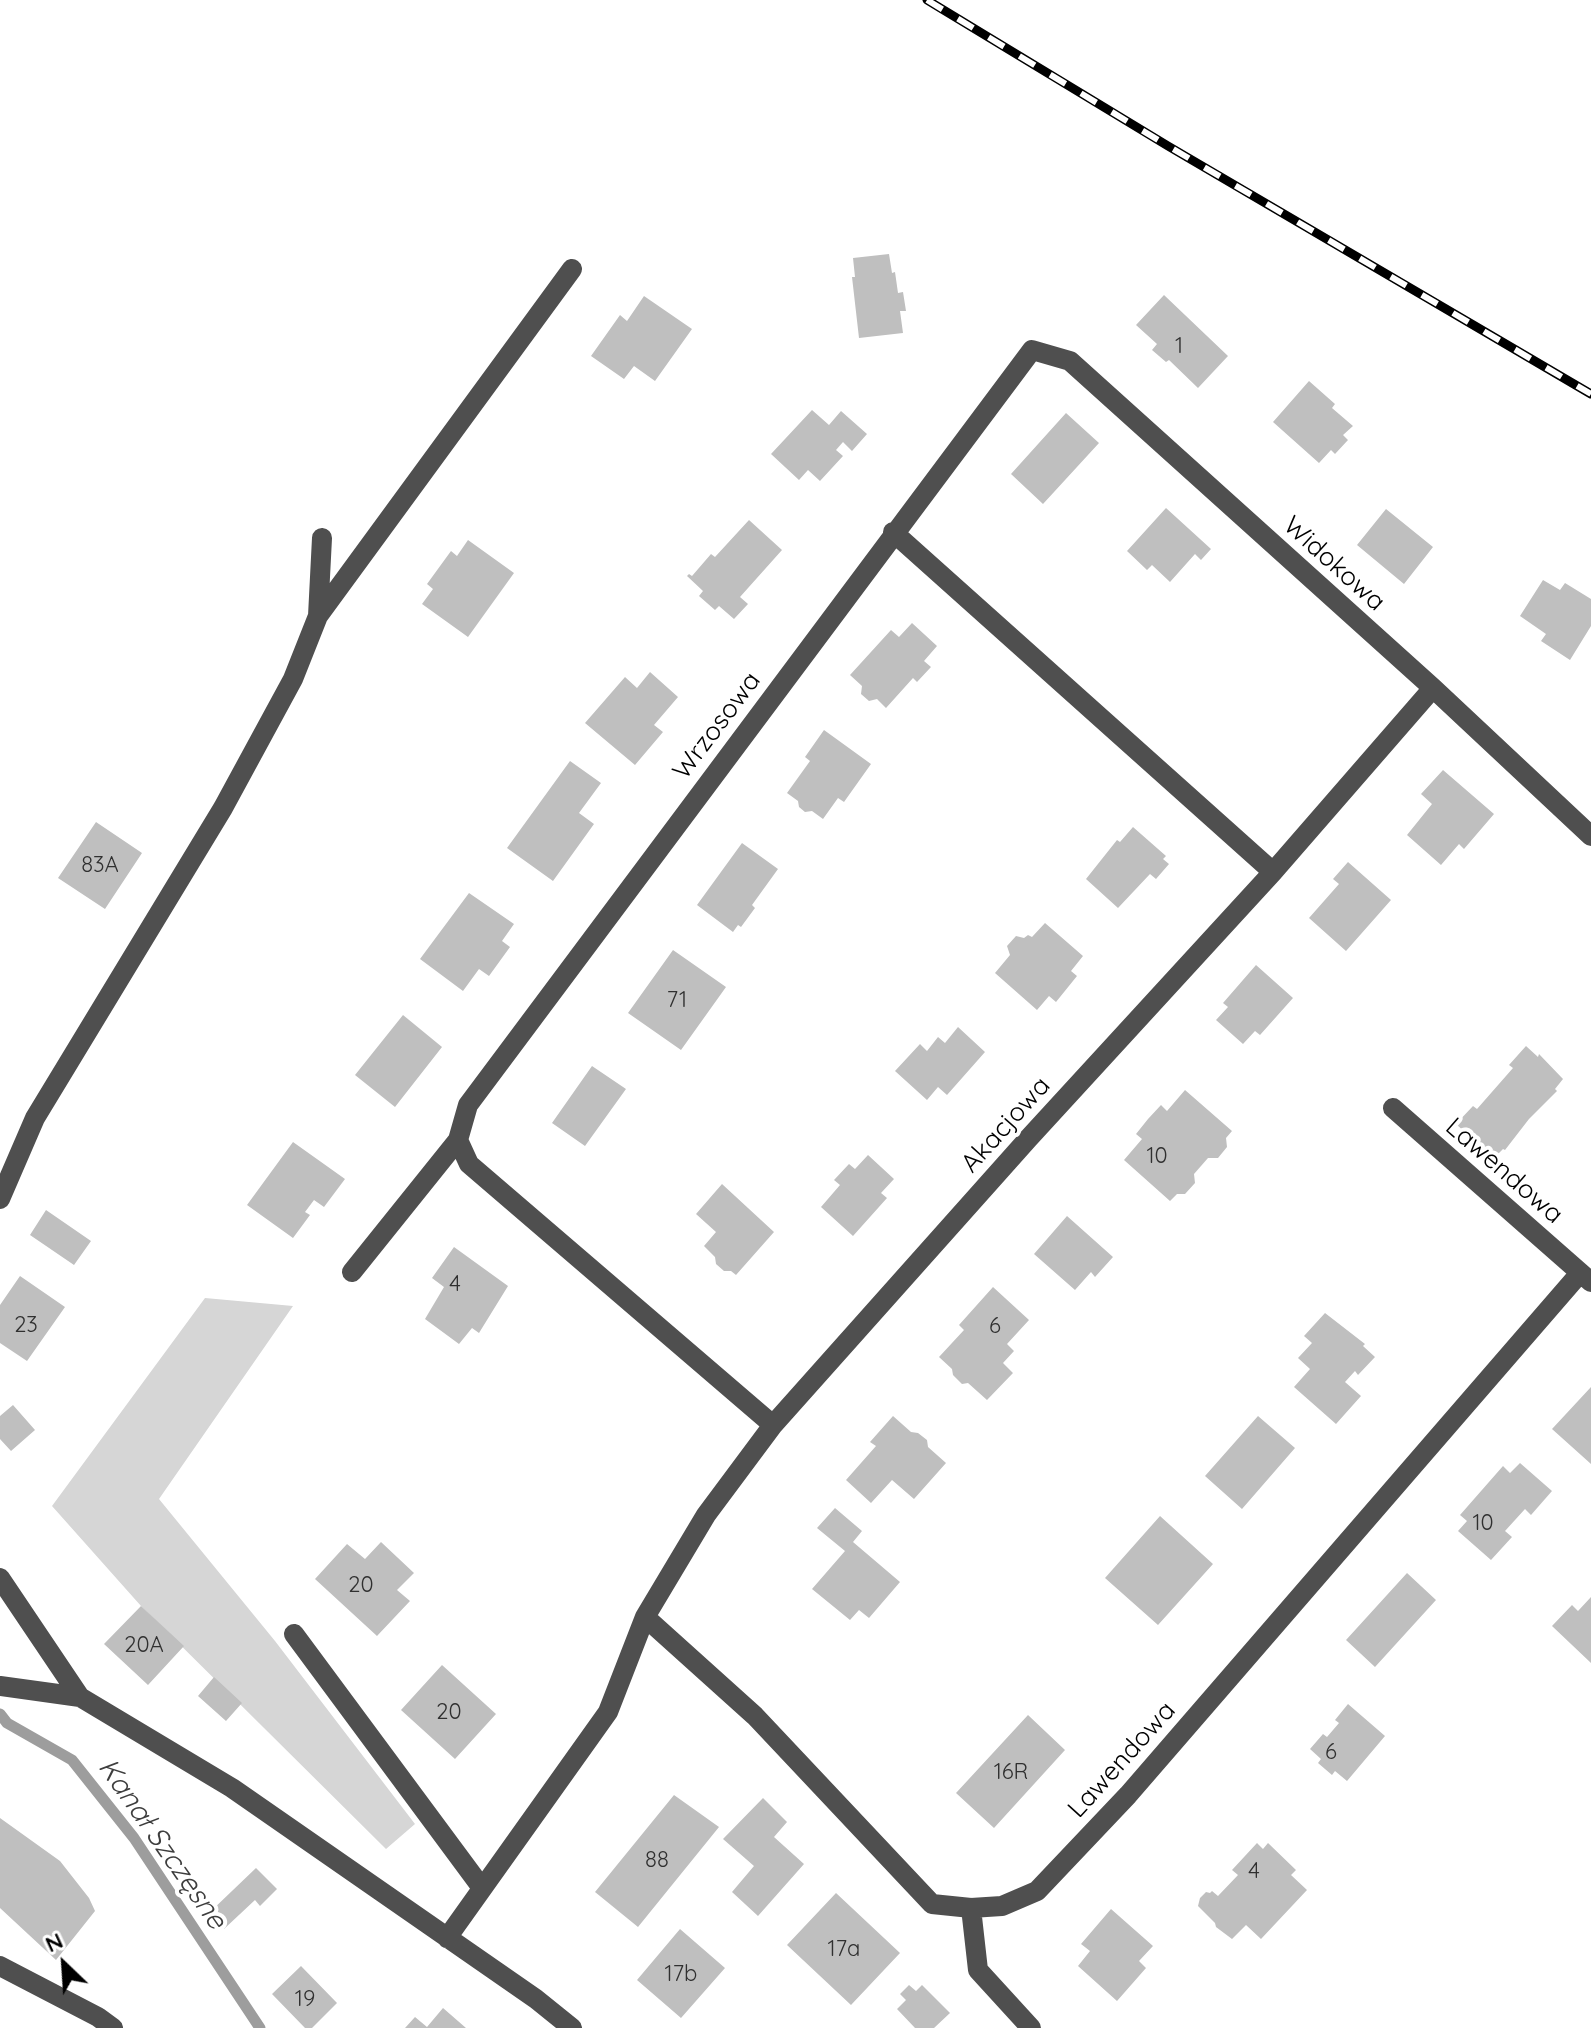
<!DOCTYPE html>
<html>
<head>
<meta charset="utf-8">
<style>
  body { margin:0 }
  #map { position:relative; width:1591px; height:2028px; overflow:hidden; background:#fff; font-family:Quicksand,sans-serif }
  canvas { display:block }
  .north { position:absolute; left:24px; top:1924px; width:80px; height:80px; -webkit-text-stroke:6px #fff; paint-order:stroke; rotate:335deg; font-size:22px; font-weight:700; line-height:32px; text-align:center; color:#000 }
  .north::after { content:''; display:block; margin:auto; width:28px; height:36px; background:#000; clip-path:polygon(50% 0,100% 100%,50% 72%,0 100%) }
</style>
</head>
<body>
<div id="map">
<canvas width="1591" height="2028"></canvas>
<div class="north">N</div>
</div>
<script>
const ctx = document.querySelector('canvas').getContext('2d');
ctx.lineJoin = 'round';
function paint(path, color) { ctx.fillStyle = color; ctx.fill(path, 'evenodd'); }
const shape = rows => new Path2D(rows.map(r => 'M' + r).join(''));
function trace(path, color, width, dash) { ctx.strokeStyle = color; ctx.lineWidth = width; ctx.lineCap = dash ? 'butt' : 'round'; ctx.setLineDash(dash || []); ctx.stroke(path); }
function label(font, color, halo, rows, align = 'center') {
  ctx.font = font + ' Quicksand,sans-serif'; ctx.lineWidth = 8; ctx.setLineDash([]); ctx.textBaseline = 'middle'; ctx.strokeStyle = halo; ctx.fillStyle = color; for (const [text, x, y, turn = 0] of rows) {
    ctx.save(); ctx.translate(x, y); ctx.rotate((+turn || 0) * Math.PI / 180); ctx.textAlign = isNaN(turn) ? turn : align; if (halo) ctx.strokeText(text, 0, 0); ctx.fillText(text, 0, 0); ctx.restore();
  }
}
const green = shape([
  [205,1298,293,1306,159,1499,275,1641,415,1824,386,1849,141,1606,52,1506]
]);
const stream = shape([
  [0,1714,7,1723,72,1760,134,1838,260,2028]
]);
const building = shape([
  [889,254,892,273,895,272,898,293,903,292,906,311,900,311,903,333,859,338,852,277,855,277,853,258],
  [1164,295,1228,356,1198,388,1169,360,1166,362,1152,350,1157,344,1136,325],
  [644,296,692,329,655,381,634,366,624,379,591,356,620,315,627,321],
  [1309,381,1335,404,1332,408,1353,426,1343,435,1348,440,1335,454,1331,450,1319,463,1273,422],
  [812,410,829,425,841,411,867,434,852,451,843,442,836,450,843,456,820,481,808,470,799,480,771,454],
  [1066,413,1099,443,1043,504,1011,474],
  [1166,508,1211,549,1201,560,1195,554,1170,582,1152,565,1147,570,1127,551],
  [1386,509,1433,547,1404,584,1357,545],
  [749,520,782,550,740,597,748,604,734,619,719,606,715,610,699,596,703,591,687,576,689,574,692,576,711,554,715,557],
  [468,540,514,573,468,637,422,604,433,589,427,584,451,551,457,556],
  [1543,580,1560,590,1565,583,1591,599,1591,626,1570,660,1541,641,1546,634,1520,616],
  [912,623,937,646,924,661,931,667,917,682,913,678,886,708,877,699,869,701,861,694,862,686,850,675,891,630,899,637],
  [650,672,678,697,654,725,663,732,635,765,585,723,625,677,637,688],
  [824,730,871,764,844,802,838,798,823,819,812,811,805,812,799,807,798,801,787,793,810,761,805,757],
  [570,761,601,783,579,813,594,824,553,881,507,848],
  [1443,770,1494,814,1464,849,1459,844,1441,865,1407,835,1432,804,1421,794],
  [96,822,142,853,105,909,58,878],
  [1133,827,1166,856,1163,859,1169,864,1156,879,1150,874,1118,908,1086,879,1117,840,1120,842],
  [742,843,778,869,752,905,755,908,741,927,738,925,733,932,697,905],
  [1348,862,1391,900,1346,951,1309,918,1339,884,1333,879],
  [469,893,514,924,502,941,510,947,489,976,479,969,463,991,420,959],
  [1045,923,1083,956,1071,971,1077,976,1056,1002,1049,996,1037,1010,995,973,1010,955,1007,946,1016,936,1024,938,1028,935,1032,937],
  [673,950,726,987,681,1050,628,1013],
  [1256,965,1293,998,1260,1035,1255,1031,1243,1044,1216,1020,1228,1007,1223,1003],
  [403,1015,442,1047,395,1107,355,1075],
  [958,1027,985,1052,947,1095,938,1087,927,1100,895,1071,920,1044,927,1051,938,1037,945,1043],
  [1526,1046,1538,1057,1539,1054,1563,1079,1555,1089,1557,1091,1529,1119,1505,1150,1503,1149,1494,1158,1467,1137,1468,1135,1456,1124,1473,1106,1477,1109,1513,1068,1509,1065],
  [592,1066,626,1089,585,1146,552,1123],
  [1185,1090,1232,1131,1226,1138,1227,1147,1218,1158,1208,1158,1194,1174,1195,1183,1185,1194,1177,1194,1170,1201,1124,1160,1142,1139,1136,1134,1148,1119,1161,1105,1167,1111],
  [293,1142,345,1179,324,1207,314,1200,305,1212,310,1215,293,1238,247,1205],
  [868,1155,894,1179,881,1193,887,1198,853,1236,821,1207,840,1185,834,1180,849,1164,855,1169],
  [722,1184,774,1232,736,1275,731,1271,724,1271,716,1264,715,1257,704,1246,716,1232,696,1214],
  [46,1210,91,1241,74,1265,30,1235],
  [1067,1216,1113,1257,1095,1277,1091,1272,1075,1290,1034,1254],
  [454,1247,508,1286,479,1333,472,1328,459,1344,425,1319,444,1287,432,1278],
  [20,1276,65,1307,27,1361,0,1343,0,1305],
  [993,1287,1029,1320,1007,1344,1014,1351,1003,1363,1013,1373,987,1400,968,1383,962,1384,953,1375,952,1369,939,1357,964,1330,959,1325],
  [1325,1313,1365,1344,1363,1346,1375,1357,1358,1375,1355,1371,1345,1382,1361,1396,1336,1424,1294,1387,1310,1369,1298,1358,1312,1343,1304,1336],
  [1591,1387,1591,1464,1552,1429],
  [13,1405,35,1430,11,1451,0,1439,0,1416],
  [893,1416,911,1432,918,1433,927,1440,928,1447,946,1463,914,1499,892,1480,871,1503,846,1480,876,1446,870,1442],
  [1258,1416,1295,1448,1242,1509,1205,1476],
  [1520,1463,1552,1491,1531,1515,1525,1509,1505,1531,1512,1537,1491,1560,1458,1531,1467,1521,1460,1515,1503,1466,1510,1473],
  [835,1508,862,1531,853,1542,900,1582,869,1618,859,1610,850,1620,812,1589,845,1551,817,1528],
  [1160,1516,1213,1564,1158,1625,1105,1578],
  [381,1542,414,1573,397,1590,410,1601,377,1636,315,1579,347,1544,365,1559],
  [1407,1573,1436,1600,1375,1667,1346,1640],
  [1591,1597,1591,1663,1552,1626,1572,1605,1578,1611],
  [141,1606,184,1646,148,1685,104,1644],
  [442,1665,496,1714,455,1759,401,1710],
  [214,1677,242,1703,226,1721,198,1696],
  [1348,1704,1385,1736,1347,1781,1335,1771,1332,1775,1318,1763,1321,1759,1310,1749,1323,1734,1327,1737,1339,1723,1335,1720],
  [1028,1715,1065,1750,994,1828,956,1793],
  [674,1795,719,1827,638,1927,595,1892],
  [763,1798,787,1822,774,1837,804,1864,758,1916,732,1892,754,1866,723,1839],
  [0,1818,60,1861,89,1898,95,1911,56,1960,0,1908],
  [1257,1843,1263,1849,1268,1843,1296,1870,1291,1875,1307,1890,1261,1939,1246,1925,1232,1939,1216,1927,1215,1923,1198,1906,1200,1898,1206,1892,1210,1893,1212,1891,1218,1896,1238,1875,1232,1870],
  [256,1868,277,1889,260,1906,255,1900,224,1929,209,1913],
  [836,1893,900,1953,851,2005,787,1945],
  [1111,1909,1153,1946,1139,1961,1146,1968,1117,2001,1078,1966,1090,1951,1081,1944],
  [680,1929,725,1968,681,2018,637,1980],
  [301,1966,337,2003,312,2028,305,2028,272,1994],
  [909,1985,916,1991,922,1985,950,2013,934,2028,915,2028,897,2009,906,2000,900,1994],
  [443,2008,466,2028,405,2028,415,2017,427,2027]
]);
const minor = shape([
  [893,532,1273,872],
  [318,616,572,269],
  [1393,1108,1591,1282],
  [458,1140,469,1164,773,1425],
  [0,1199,35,1118,223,808,293,679,318,616,322,538],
  [352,1272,458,1140,468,1105,1032,350,1070,361,1433,688,1591,836],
  [0,1578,80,1697],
  [645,1617,755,1716,932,1904,971,1908,1002,1906,1037,1891,1128,1795,1580,1273],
  [294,1634,482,1888],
  [0,1686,80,1697,232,1788,536,1999,572,2028],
  [971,1908,978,1970,1031,2028],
  [447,1938,608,1712,645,1617,706,1515,773,1425,1028,1139,1273,872,1433,688],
  [0,1966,98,2017,113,2028]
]);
const rail = shape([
  [927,0,1168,146,1591,394]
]);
const numberNames = [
  ["1",1179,346],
  ["83A",100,865],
  ["71",677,1000],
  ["10",1157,1156],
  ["4",455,1284],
  ["23",26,1325],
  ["6",995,1326],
  ["10",1483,1523],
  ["20",361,1585],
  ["20A",144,1645],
  ["20",449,1712],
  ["6",1331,1752],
  ["16R",1011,1772],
  ["88",657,1860],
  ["4",1254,1871],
  ["17a",844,1949],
  ["17b",681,1974],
  ["19",305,1999]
];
const streetNames = [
  ["Widokowa",1334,564,42],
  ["Wrzosowa",717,726,-53],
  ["Akacjowa",1006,1125,-48],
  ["Lawendowa",1504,1171,41],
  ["Lawendowa",1122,1760,-48]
];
const waterNames = [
  ["Kanał Szczęsne",162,1844,55]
];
paint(green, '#d6d6d6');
trace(stream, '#9d9d9d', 11);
paint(building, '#bfbfbf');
trace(minor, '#4f4f4f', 20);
trace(rail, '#000', 9);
trace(rail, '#fff', 6, [18]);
label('22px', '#303030', null, numberNames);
label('26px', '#000', '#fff', streetNames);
label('italic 28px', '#3e3e3e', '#fff', waterNames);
</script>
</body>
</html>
